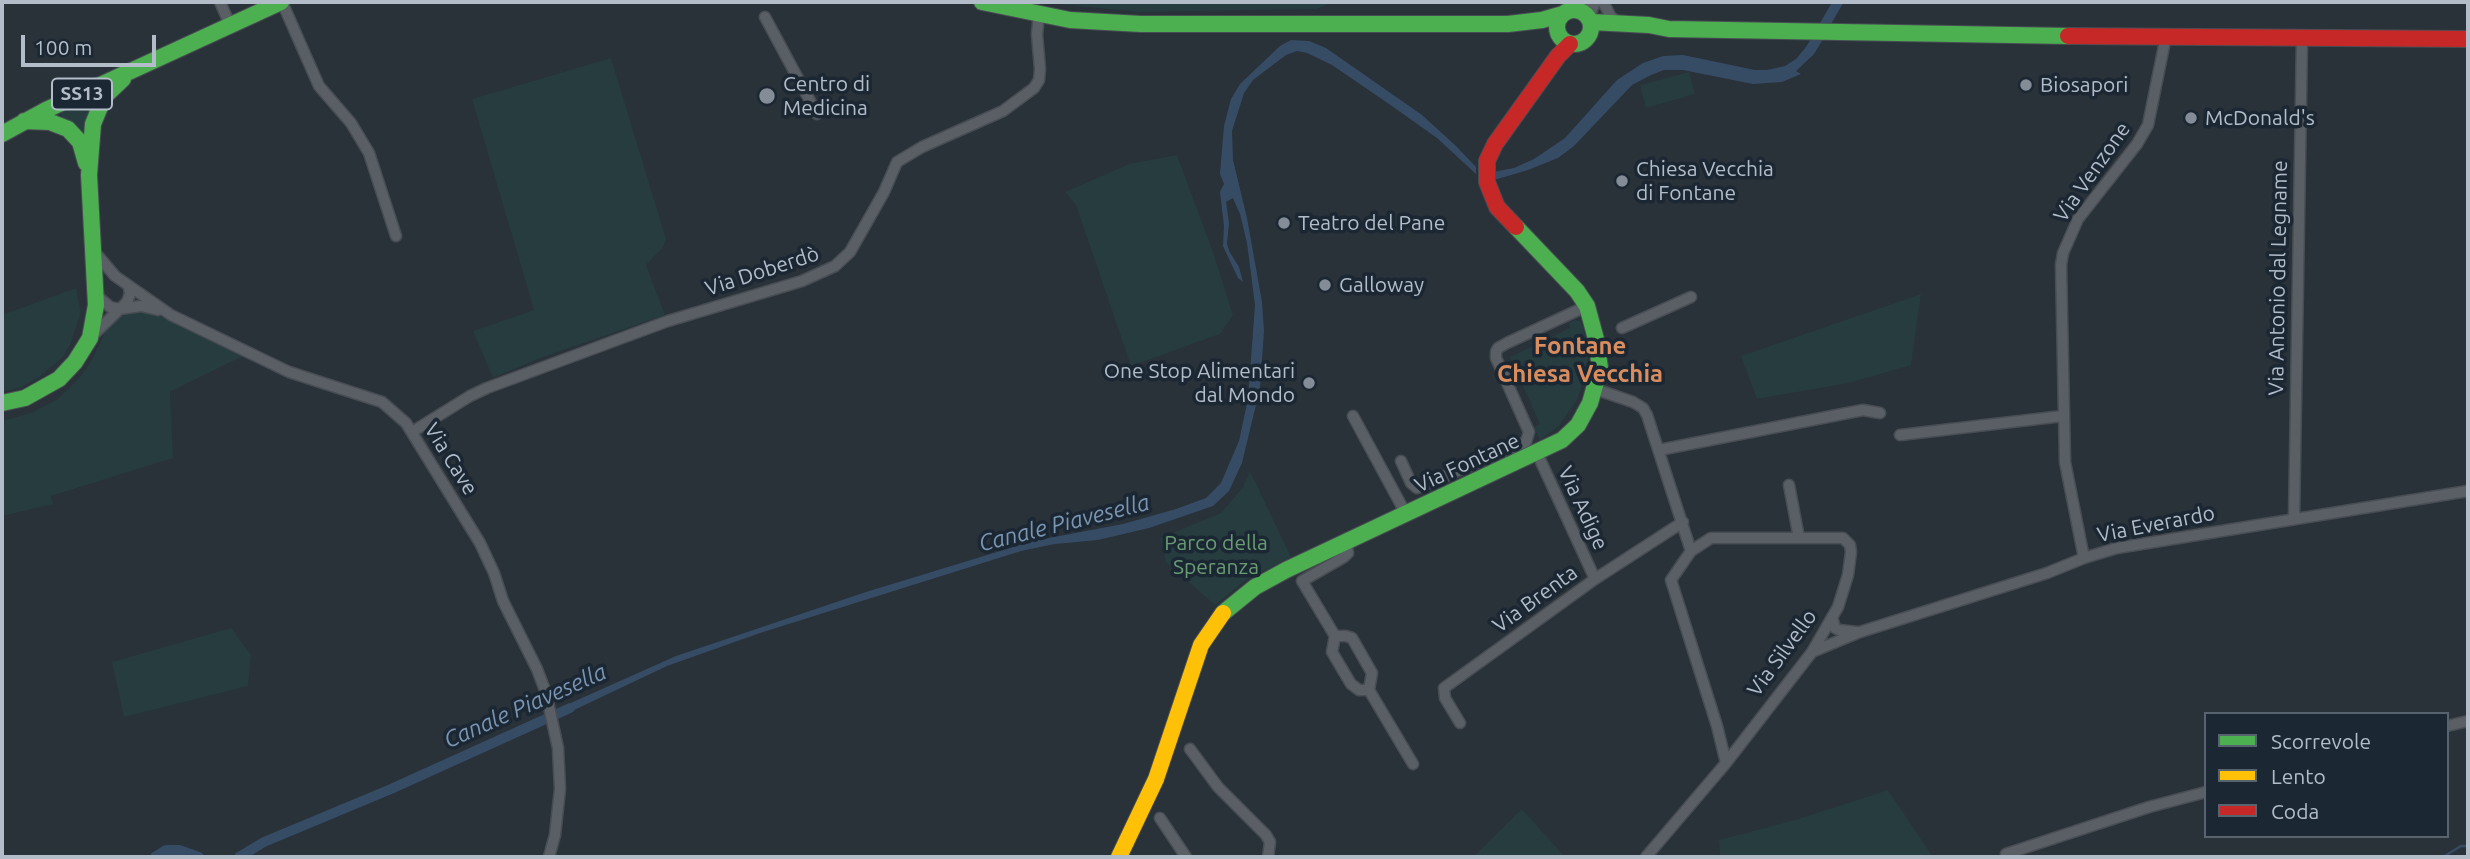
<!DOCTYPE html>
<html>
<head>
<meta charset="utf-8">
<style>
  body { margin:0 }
  #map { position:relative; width:2470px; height:859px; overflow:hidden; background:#293139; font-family:Ubuntu,sans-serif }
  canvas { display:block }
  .frame { position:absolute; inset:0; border:4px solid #b3bdca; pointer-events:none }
  .legend { position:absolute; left:2204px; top:712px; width:245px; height:126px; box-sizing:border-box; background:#1c2734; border:2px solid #586370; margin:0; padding:9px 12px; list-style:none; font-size:21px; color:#b3bdca }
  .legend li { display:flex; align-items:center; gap:14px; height:35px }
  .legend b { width:35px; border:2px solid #586370 }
  .scale { position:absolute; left:21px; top:35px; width:135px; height:32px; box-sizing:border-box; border:4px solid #b3bdca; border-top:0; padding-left:9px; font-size:21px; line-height:24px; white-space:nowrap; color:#b3bdca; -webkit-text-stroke:5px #1c2734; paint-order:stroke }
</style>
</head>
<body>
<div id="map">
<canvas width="2470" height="859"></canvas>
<div class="frame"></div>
<ul class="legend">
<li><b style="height:9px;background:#4caf50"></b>Scorrevole</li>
<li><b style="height:9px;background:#ffc107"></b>Lento</li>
<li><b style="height:9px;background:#c62828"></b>Coda</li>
</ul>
<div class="scale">100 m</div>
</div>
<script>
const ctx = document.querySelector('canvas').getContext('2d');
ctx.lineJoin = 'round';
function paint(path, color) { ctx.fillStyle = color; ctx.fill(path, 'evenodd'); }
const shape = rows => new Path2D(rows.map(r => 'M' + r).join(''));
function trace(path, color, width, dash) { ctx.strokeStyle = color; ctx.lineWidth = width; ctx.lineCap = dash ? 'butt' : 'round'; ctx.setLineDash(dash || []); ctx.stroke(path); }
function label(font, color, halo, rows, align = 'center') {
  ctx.font = font + ' Ubuntu,sans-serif'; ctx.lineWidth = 7; ctx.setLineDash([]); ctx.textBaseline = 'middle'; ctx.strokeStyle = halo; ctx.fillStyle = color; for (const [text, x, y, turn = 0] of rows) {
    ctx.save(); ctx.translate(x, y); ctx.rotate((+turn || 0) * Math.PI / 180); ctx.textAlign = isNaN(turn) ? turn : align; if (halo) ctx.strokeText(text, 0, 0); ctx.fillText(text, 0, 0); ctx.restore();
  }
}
const green = shape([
  [1037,2,1334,2,1317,9,1310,9,1140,12],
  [611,58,666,239,663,247,646,265,665,315,540,358,493,378,473,331,534,310,472,99],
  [1689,72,1695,94,1646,108,1640,85],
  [97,97,87,138,60,119,61,113],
  [1177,155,1213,252,1233,315,1220,334,1131,366,1076,205,1065,192,1129,164],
  [76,288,81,313,70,345,63,357,39,377,22,387,2,392,2,315],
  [1921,294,1911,365,1849,383,1757,399,1741,356],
  [147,310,243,356,170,392,173,458,51,496,53,504,2,516,2,421,31,413,58,399,79,378,90,363,106,331,121,316],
  [1575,320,1581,321,1586,338,1588,357,1585,378,1577,400,1559,426,1540,440,1534,427,1540,424,1510,357,1570,328,1569,323],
  [1250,471,1291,557,1247,579,1215,605,1166,562,1160,538,1221,513,1243,487],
  [231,628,251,655,248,686,124,717,112,662],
  [1888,790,1933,857,1720,857,1719,840,1795,820],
  [1522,809,1565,857,1473,857]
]);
const water = shape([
  [1291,40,1309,41,1326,48,1422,115,1456,146,1476,167,1476,174,1437,138,1389,104,1332,65,1307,53,1297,51,1286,55,1253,80,1244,93,1232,131,1233,160,1247,218,1262,302,1264,331,1260,388,1242,463,1229,491,1213,506,1149,528,1098,540,1055,544,1021,551,760,633,667,666,572,711,561,714,560,708,564,706,676,656,866,592,1033,541,1123,524,1176,509,1206,498,1221,483,1239,441,1248,399,1255,305,1247,243,1240,214,1233,198,1226,202,1229,223,1227,243,1229,251,1239,267,1243,282,1238,278,1223,246,1224,226,1220,192,1224,184,1220,174,1224,126,1231,99,1240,84,1280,46],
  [1811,41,1822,41,1814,54,1796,71,1801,74,1782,82,1753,84,1683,70,1664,70,1651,75,1632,85,1574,146,1558,158,1528,170,1494,180,1493,172,1514,168,1534,159,1565,138,1617,80,1643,63,1663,56,1683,55,1755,70,1767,70,1785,66,1796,59]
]);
const stream = shape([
  [2443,857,2461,846,2468,846]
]);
const canal = shape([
  [1809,52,1838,2],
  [155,857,166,850,179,850,199,857],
  [239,857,264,842,391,789,570,708]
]);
const street = shape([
  [220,2,230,25],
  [282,2,319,86,351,123,369,153,396,236],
  [1603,2,1611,17,1619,23],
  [1579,10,1591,2],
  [765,17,817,114],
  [1589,18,1595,2],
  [94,251,115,276,171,315,289,372,382,402,406,423,480,543,494,573,503,601,537,669,546,693,558,748,560,789,555,835,549,857],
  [96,295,110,307,120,309,141,306,158,310],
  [1622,328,1691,297],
  [92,336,127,302,130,294,129,287],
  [1595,389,1633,402,1643,408,1647,415,1691,551],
  [1353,416,1406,514],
  [412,432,470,396,487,388,668,321,802,281,835,266,850,252,884,192,897,162,922,147,1003,111,1034,88,1039,80,1040,69,1037,34,1039,13],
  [1900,435,2063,416],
  [1659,450,1863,410,1880,413],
  [1537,453,1595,579],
  [1401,461,1411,483,1417,488,1526,442,1529,432,1496,358,1496,352,1498,348,1507,343,1587,306],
  [1789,485,1799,538],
  [2294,519,2302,38],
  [2084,558,2065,462,2061,265,2063,253,2078,219,2137,144,2148,125,2166,36],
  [1832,617,1835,628,1839,630,1857,632],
  [1335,636,1346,636,1352,638,1372,673,1369,690,1359,690,1351,684,1332,652,1335,636],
  [1335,636,1302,581,1344,557,1348,553,1346,541],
  [1812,652,1860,632,2047,573,2084,558,2117,548,2468,491],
  [1369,690,1413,764],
  [1460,723,1445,698,1444,688,1595,579,1683,522],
  [2447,726,2468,721],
  [1190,749,1218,787,1266,835,1270,842,1268,857],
  [1160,818,1186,857],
  [2006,854,2149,807,2206,792],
  [1646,857,1726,763,1812,652,1838,607,1848,575,1851,552,1850,545,1843,538,1711,538,1691,551,1671,580,1717,726,1726,763]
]);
const fast = shape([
  [982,2,1070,20,1141,24,1508,24,1542,20,1563,14],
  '1557 27a17 17 0 1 1 34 0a17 17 0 1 1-34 0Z',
  [1591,22,1649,25,1669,29,2068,36],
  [24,121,50,122,68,129,80,142,86,163],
  [2,134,46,110,281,2],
  [2,403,25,398,59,379,75,362,90,338,96,305,89,175,93,124,104,97,123,79],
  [1223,613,1255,587,1286,570,1562,440,1578,425,1590,403,1600,368,1596,339,1587,306,1577,291,1516,227]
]);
const slow = shape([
  [1119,857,1156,779,1201,645,1223,613]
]);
const jam = shape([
  [2068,36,2468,39],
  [1516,227,1497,207,1487,182,1487,161,1495,144,1558,56,1570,44]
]);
const markers = [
  [2026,85,7,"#838c97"],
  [767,96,9,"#838c97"],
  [2191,118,7,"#838c97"],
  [1622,181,7,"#838c97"],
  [1284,223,7,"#838c97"],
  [1325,285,7,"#838c97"],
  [1309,383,7,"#838c97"]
];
const shields = [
  [82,94,60]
];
const shieldNames = [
  ["SS13",82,94]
];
const poiNames = [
  ["Centro di",783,84],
  ["Medicina",783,108],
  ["Biosapori",2040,85],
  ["McDonald's",2205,118],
  ["Chiesa Vecchia",1636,169],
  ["di Fontane",1636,193],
  ["Teatro del Pane",1298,223],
  ["Galloway",1339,285],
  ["One Stop Alimentari",1295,371,"right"],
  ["dal Mondo",1295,395,"right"]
];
const streetNames = [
  ["Via Venzone",2092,172,-55],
  ["Via Doberdò",762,271,-18],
  ["Via Antonio dal Legname",2278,278,-89],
  ["Via Cave",451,459,58],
  ["Via Fontane",1467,463,-25],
  ["Via Adige",1583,508,65],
  ["Via Everardo",2156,524,-11],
  ["Via Brenta",1535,599,-36],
  ["Via Silvello",1782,653,-54]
];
const parkNames = [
  ["Parco della",1216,543],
  ["Speranza",1216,567]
];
const waterNames = [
  ["Canale Piavesella",1064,523,-14],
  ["Canale Piavesella",525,706,-24]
];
const quarterNames = [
  ["Fontane",1580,346],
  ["Chiesa Vecchia",1580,374]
];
paint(green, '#263c3f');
paint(water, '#364c65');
trace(stream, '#364c65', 2.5);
trace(canal, '#364c65', 10);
trace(street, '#484d53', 13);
trace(fast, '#484d53', 18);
trace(slow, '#484d53', 18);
trace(jam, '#484d53', 18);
trace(street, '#5a5f66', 10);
trace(fast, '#4caf50', 16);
trace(slow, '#ffc107', 16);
trace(jam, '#c62828', 16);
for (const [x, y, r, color] of markers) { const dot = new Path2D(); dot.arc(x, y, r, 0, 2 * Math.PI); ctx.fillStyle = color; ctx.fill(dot); trace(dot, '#1c2734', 2.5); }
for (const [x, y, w] of shields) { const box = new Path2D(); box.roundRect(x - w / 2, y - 15.5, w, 31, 5); ctx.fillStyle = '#1c2734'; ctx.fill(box); trace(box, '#b3bdca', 2); }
label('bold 19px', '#b3bdca', null, shieldNames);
label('21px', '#b3bdca', '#1c2734', poiNames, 'left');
label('21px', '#b3bdca', '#1c2734', streetNames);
label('21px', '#699c72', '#1c2734', parkNames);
label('italic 23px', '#7995b2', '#1c2734', waterNames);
label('bold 24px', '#d98d5e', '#1c2734', quarterNames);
</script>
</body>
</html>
